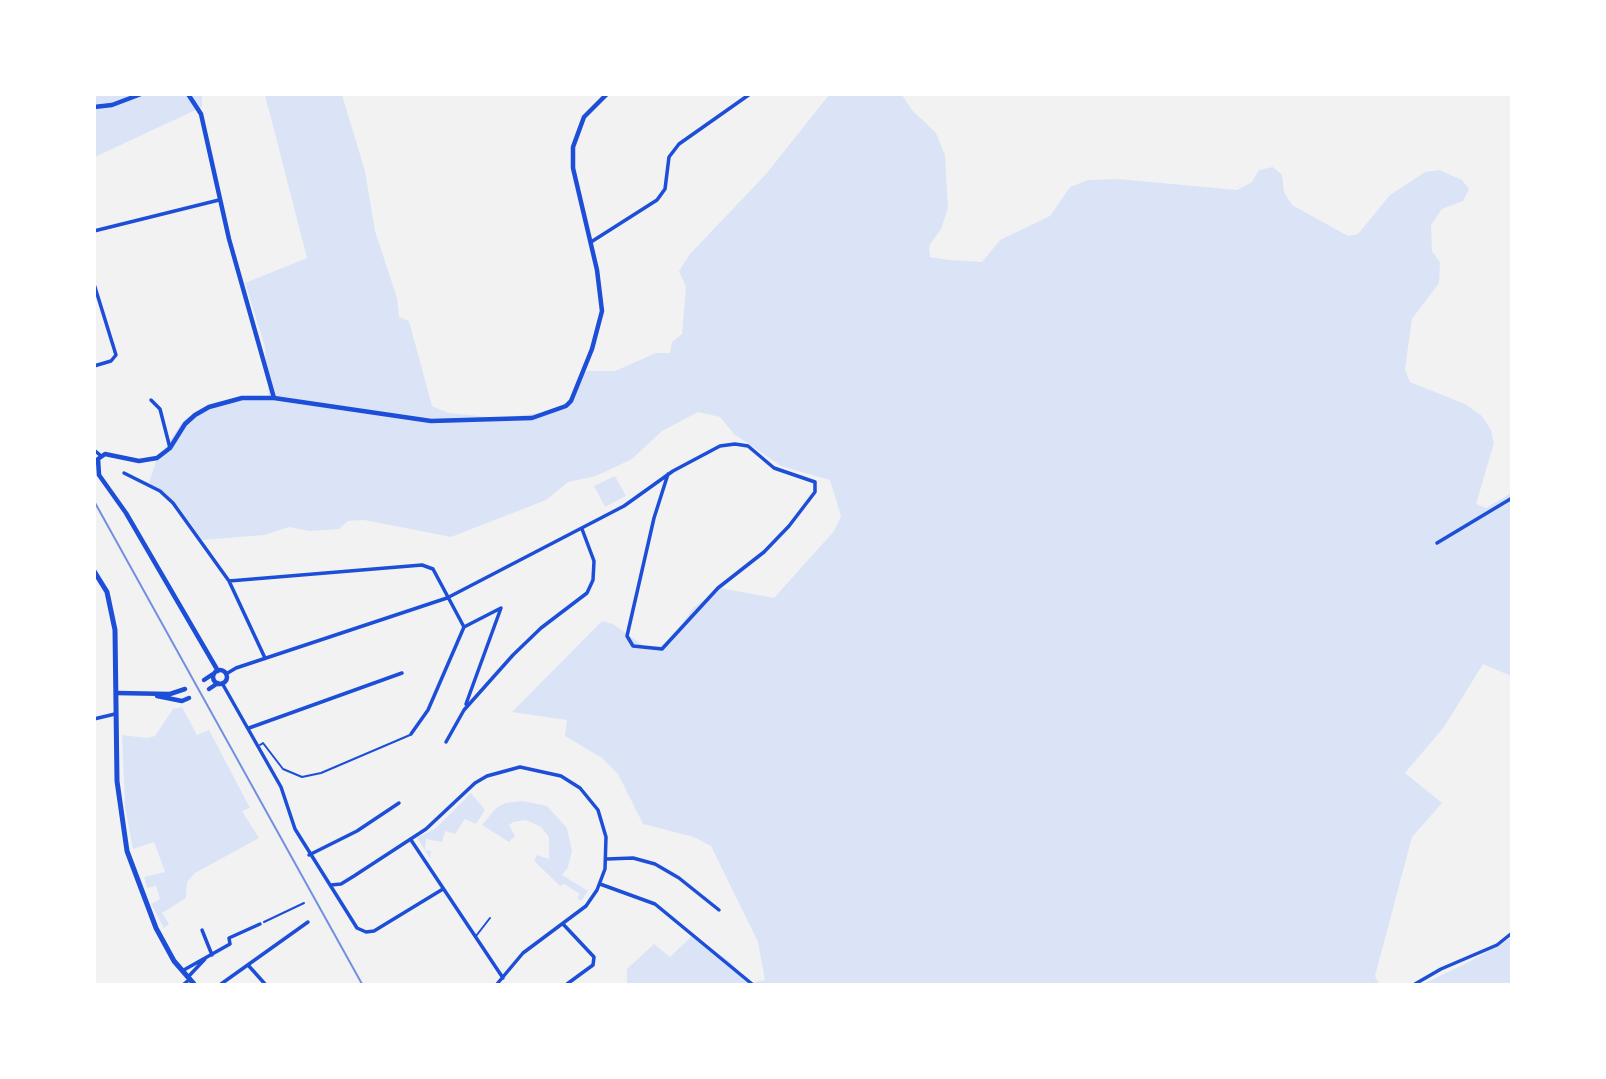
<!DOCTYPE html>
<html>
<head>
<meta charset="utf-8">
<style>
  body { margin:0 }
  #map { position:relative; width:1606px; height:1079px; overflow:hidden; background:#f2f2f2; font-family:"IBM Plex Sans",sans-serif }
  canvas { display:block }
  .frame { position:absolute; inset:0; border:96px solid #fff; pointer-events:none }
</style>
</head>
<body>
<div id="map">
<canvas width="1606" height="1079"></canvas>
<div class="frame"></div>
</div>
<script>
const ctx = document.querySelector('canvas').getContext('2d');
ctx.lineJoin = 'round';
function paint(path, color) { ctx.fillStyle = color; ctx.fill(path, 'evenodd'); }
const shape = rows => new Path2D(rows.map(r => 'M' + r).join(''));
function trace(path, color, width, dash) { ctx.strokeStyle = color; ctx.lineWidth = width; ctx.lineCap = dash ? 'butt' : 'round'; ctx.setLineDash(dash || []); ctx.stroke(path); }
const green = shape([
  [95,95,202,95,202,107,95,157],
  [265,95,342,95,365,171,375,231,397,298,399,317,409,321,432,406,449,413,498,418,549,412,562,406,572,396,582,371,615,371,656,353,670,353,672,342,682,334,686,287,679,271,690,254,766,174,829,95,902,95,912,110,936,133,945,155,948,208,941,229,929,246,930,257,950,260,982,262,1000,240,1050,216,1070,187,1088,180,1118,179,1237,190,1252,182,1259,170,1273,167,1282,175,1284,192,1292,205,1348,236,1358,234,1390,195,1425,172,1439,170,1462,180,1469,189,1463,201,1442,209,1431,225,1432,251,1440,262,1439,283,1412,319,1405,369,1410,382,1465,404,1482,416,1491,430,1494,443,1476,504,1486,508,1511,493,1511,676,1483,664,1444,727,1405,773,1442,803,1412,837,1375,976,1379,984,627,984,627,969,654,944,670,957,693,935,730,962,750,983,765,980,758,942,711,846,694,837,643,824,618,774,602,758,565,736,567,720,512,712,602,621,613,624,644,646,660,646,673,637,693,608,720,588,774,598,834,531,841,516,830,480,781,466,734,434,720,417,698,412,662,431,632,459,596,476,568,482,546,500,451,537,364,520,348,521,339,529,309,531,289,527,264,535,202,540,178,506,149,483,156,461,184,420,198,411,240,400,269,397,265,347,245,283,307,258],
  [615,476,626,496,605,507,594,486],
  [182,707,197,735,209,730,250,808,242,811,259,838,195,873,187,882,186,898,162,913,169,924,164,928,151,904,160,899,156,886,147,888,144,877,165,872,154,842,133,849,125,807,122,735,147,738,155,736,173,709],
  [471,793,485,810,476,824,465,819,455,834,445,831,442,842,426,839,425,850,431,851,430,858,417,838,436,828],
  [523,801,547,806,567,828,572,851,568,867,562,875,588,891,581,901,577,898,580,894,564,884,560,886,534,861,537,855,549,859,549,837,541,827,526,820,513,822,509,825,515,836,509,842,482,825,496,808,505,803],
  [1511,938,1511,984,1423,984,1467,963]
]);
const path = shape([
  [264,922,304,903]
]);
const service = shape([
  [260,745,263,743,283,769,302,777,321,773,410,735],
  [476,936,490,918]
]);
const minor = shape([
  [94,231,219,200],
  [591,242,657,200,665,189,669,157,679,144,750,94],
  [94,284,116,355,111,361,94,366],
  [151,400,160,409,170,448],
  [94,450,100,455],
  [124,473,160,491,173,503,229,581,265,658],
  [1437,543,1512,498],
  [229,581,422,565,433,569,464,627,428,710,411,734],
  [464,627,501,608,466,704],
  [226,674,236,668,447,598,624,506,673,471,720,446,735,444,748,446,774,468,815,482,815,492,789,526,764,552,718,588,662,649,633,646,627,636,654,518,668,474],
  [222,683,281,787,295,829,357,928,366,932,374,931,443,889],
  [94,719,115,714],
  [249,728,402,673],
  [446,742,464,710,513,655,541,628,587,593,593,580,594,561,582,529],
  [411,840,503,978],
  [309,855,357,831,399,803],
  [607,859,633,858,655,864,679,878,719,910],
  [600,884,655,904,752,984],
  [331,885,341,884,354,876,426,829,475,783,487,776,520,767,561,776,580,788,598,810,606,837,605,869,597,890,586,906,523,953,497,984],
  [563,924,594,957,593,965,567,984],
  [202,930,212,955],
  [248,965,265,984],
  [182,971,230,944,229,938,260,924],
  [188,977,205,959],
  [184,984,190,979],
  [221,984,308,922],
  [1415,984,1441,969,1497,945,1512,933]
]);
const tertiary = shape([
  [188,94,201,114,229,239,274,398],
  [94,107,112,105,141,94],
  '213 677a7 7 0 1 1 14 0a7 7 0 1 1-14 0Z',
  [218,671,126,513,99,475,98,459,105,454,139,461,157,458,170,448,185,424,195,415,209,407,242,398,274,398,431,421,532,418,566,406,571,401,592,349,602,311,597,270,573,168,573,147,584,117,607,94],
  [204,680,213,674],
  [209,689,218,683],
  [116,693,170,694,185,689],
  [157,696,182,701,189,698]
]);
const secondary = shape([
  [94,571,107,592,115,630,117,781,127,851,156,928,174,961,194,984]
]);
const rail = shape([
  [94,501,362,984]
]);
paint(green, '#dbe4f7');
trace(path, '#1d4ed8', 2);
trace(service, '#1d4ed8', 2);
trace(minor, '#1d4ed8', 3.5);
trace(tertiary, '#1d4ed8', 4.5);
trace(secondary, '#1d4ed8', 5);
trace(rail, '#7290e2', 2);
</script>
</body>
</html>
